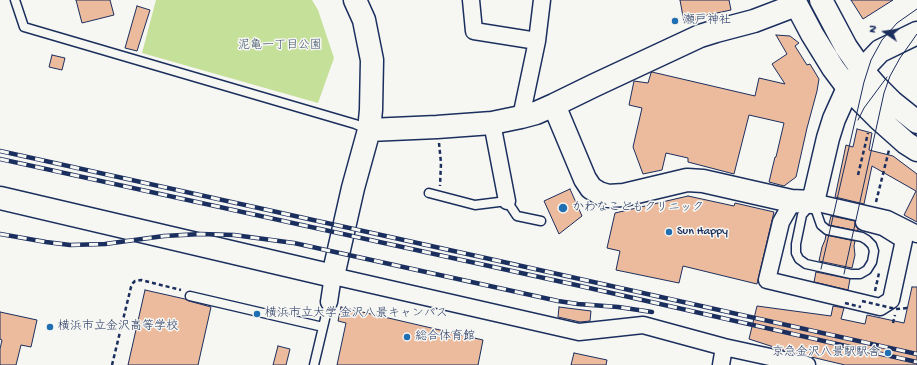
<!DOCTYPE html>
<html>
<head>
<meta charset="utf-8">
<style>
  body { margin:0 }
  #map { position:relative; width:917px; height:365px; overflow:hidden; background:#f6f6f2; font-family:"Gochi Hand",sans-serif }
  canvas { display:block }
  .north { position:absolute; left:865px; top:12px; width:40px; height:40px; -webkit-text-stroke:3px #f6f6f2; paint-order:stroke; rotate:283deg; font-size:11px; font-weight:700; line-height:16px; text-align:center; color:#1b2f5e }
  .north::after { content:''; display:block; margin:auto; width:14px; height:18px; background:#1b2f5e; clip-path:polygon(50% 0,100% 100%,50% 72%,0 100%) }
</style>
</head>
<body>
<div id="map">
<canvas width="917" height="365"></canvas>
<div class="north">N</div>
</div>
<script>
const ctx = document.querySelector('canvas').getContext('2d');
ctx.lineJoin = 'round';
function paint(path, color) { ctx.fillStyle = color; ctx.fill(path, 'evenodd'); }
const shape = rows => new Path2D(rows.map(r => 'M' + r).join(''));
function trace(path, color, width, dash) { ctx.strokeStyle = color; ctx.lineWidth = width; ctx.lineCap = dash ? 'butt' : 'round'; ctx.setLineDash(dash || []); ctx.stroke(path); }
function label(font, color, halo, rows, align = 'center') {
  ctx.font = font + ' "Gochi Hand","Klee One",sans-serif'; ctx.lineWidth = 3; ctx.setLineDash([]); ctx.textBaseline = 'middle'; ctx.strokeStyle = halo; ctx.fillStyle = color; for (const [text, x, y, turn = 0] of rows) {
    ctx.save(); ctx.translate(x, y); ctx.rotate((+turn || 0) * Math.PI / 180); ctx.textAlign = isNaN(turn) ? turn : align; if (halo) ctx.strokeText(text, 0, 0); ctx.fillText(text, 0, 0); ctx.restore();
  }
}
const green = shape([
  [156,0,312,0,318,10,334,58,318,103,142,53]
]);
const building = shape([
  [76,0,110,0,114,15,82,23,76,0],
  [680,0,729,0,731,10,698,17,699,19,684,22,680,0],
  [851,0,893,0,863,19,851,0],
  [137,6,150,10,137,51,125,48,137,6],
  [776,35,790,36,799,43,795,46,807,65,810,64,819,79,817,91,807,128,796,177,784,186,769,182,775,157,776,157,784,123,749,115,734,174,688,162,688,158,666,153,662,170,643,174,633,147,642,108,629,105,634,81,648,83,651,73,652,72,755,96,759,78,785,84,772,64,787,54,776,35],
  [52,55,65,58,62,70,49,67,52,55],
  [857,129,872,133,869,150,893,156,917,174,917,222,904,215,916,191,872,166,864,204,835,197,846,145,853,147,857,129],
  [570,189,582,216,559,234,544,201,570,189],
  [688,196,734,206,735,203,774,212,757,284,683,266,679,283,616,270,620,251,607,248,615,213,688,196],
  [831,216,855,221,855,225,858,229,858,231,829,225,829,224,831,216],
  [826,235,855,241,854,246,855,255,852,268,819,261,822,247,825,240,826,235],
  [816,272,850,279,848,290,814,282,816,272],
  [912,287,917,287,917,365,845,365,786,351,749,339,757,306,831,316,833,306,844,308,841,319,865,324,867,315,904,323,912,287],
  [145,290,185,299,189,301,211,307,198,365,128,365,145,290],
  [341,307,483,340,478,365,337,365,346,323,338,321,341,307],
  [559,307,591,311,590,321,580,322,558,317,559,307],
  [0,312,37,320,31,347,21,345,16,365,0,365,0,349,2,340,0,339,0,312],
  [278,346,290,349,286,365,273,365,278,346],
  [574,353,607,360,606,365,571,365,574,353]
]);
const path = shape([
  [439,143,441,163,440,186],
  [858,175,868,133],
  [876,202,889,150],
  [875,291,879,273],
  [893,323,895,315],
  [112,365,131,287,133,283,135,281,141,280,181,290]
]);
const lane = shape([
  [15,0,24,27,355,124,367,129],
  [429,193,475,205,507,201,517,216,541,221],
  [813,202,821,225,827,230,862,237,867,240,872,245,874,251,872,262,867,270,860,274,851,274,806,264,799,259,796,253,796,244,802,215,813,202],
  [190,296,323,327],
  [314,365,329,302]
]);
const street = shape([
  [471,0,474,31,537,41],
  [521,117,537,41,542,0],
  [492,123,507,201],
  [791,201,789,208,781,222,767,280,880,307,891,300,904,240,883,227,864,222],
  [813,202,887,219,917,234],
  [329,302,333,276,579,332,643,325,724,347,807,365],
  [721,365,724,347]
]);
const secondary = shape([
  [554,105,585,179,591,188,599,193,608,196,624,195,687,180,703,181,791,201,813,202,828,138,834,119,848,88,862,70,880,51,917,33],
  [369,130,437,127,492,123,521,117,536,113,554,105,595,85,700,36,716,31,754,21,796,5],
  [0,198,333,276,353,188,369,130,371,110,372,60,364,20,355,0]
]);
const highway = shape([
  [794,0,812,34,833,68,848,88,879,119,906,143,917,150],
  [821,0,846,47,862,70,876,86,892,102,917,122]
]);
const tram = shape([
  [858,120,864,108,887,77],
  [821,269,864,82,871,60,882,40,897,23,917,9],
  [844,274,884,93,890,76,900,58,917,34]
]);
const rail = shape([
  [0,151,499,261,917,354],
  [0,159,576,285,917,362],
  [0,234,46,242,70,245,105,244,164,236,201,234,234,235,294,243,558,301,578,304,618,307,652,312]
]);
const pathBridge = shape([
  [862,301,896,309,908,308],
  [845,303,861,307]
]);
const markers = [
  [675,21,4,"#1f6fb2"],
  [563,208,5,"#1f6fb2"],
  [669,232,4,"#1f6fb2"],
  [257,314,4,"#1f6fb2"],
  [50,327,4,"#1f6fb2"],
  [407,337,4,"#1f6fb2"],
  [888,353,4,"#1f6fb2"]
];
const poiNames = [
  ["瀬戸神社",683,21],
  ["かわなこどもクリニック",572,208],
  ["Sun Happy",677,232],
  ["横浜市立大学 金沢八景キャンパス",265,314],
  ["横浜市立金沢高等学校",58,327],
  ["総合体育館",415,337],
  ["京急金沢八景駅駅舎",880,353,"right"]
];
const parkNames = [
  ["泥亀一丁目公園",280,46]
];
paint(green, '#c5e199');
paint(building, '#ecbb9d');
trace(building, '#1b2f5e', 1);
trace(lane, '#1b2f5e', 11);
trace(street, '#1b2f5e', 19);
trace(secondary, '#1b2f5e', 25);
trace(highway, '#1b2f5e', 25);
trace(path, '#1b2f5e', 2.5, [4, 3]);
trace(lane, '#f6f6f2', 8);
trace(street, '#f6f6f2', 16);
trace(secondary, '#f6f6f2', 22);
trace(highway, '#f6f6f2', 22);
trace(tram, '#1b2f5e', 1);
trace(rail, '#1b2f5e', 4.5);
trace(rail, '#f6f6f2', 3, [9]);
trace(pathBridge, '#1b2f5e', 2.5, [4, 3]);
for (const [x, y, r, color] of markers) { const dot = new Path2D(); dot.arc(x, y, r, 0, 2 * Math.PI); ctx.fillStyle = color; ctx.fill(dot); trace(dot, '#f6f6f2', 1.5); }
label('12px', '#1b2f5e', '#f6f6f2', poiNames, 'left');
label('12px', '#3d536a', '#f6f6f2', parkNames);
</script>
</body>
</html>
